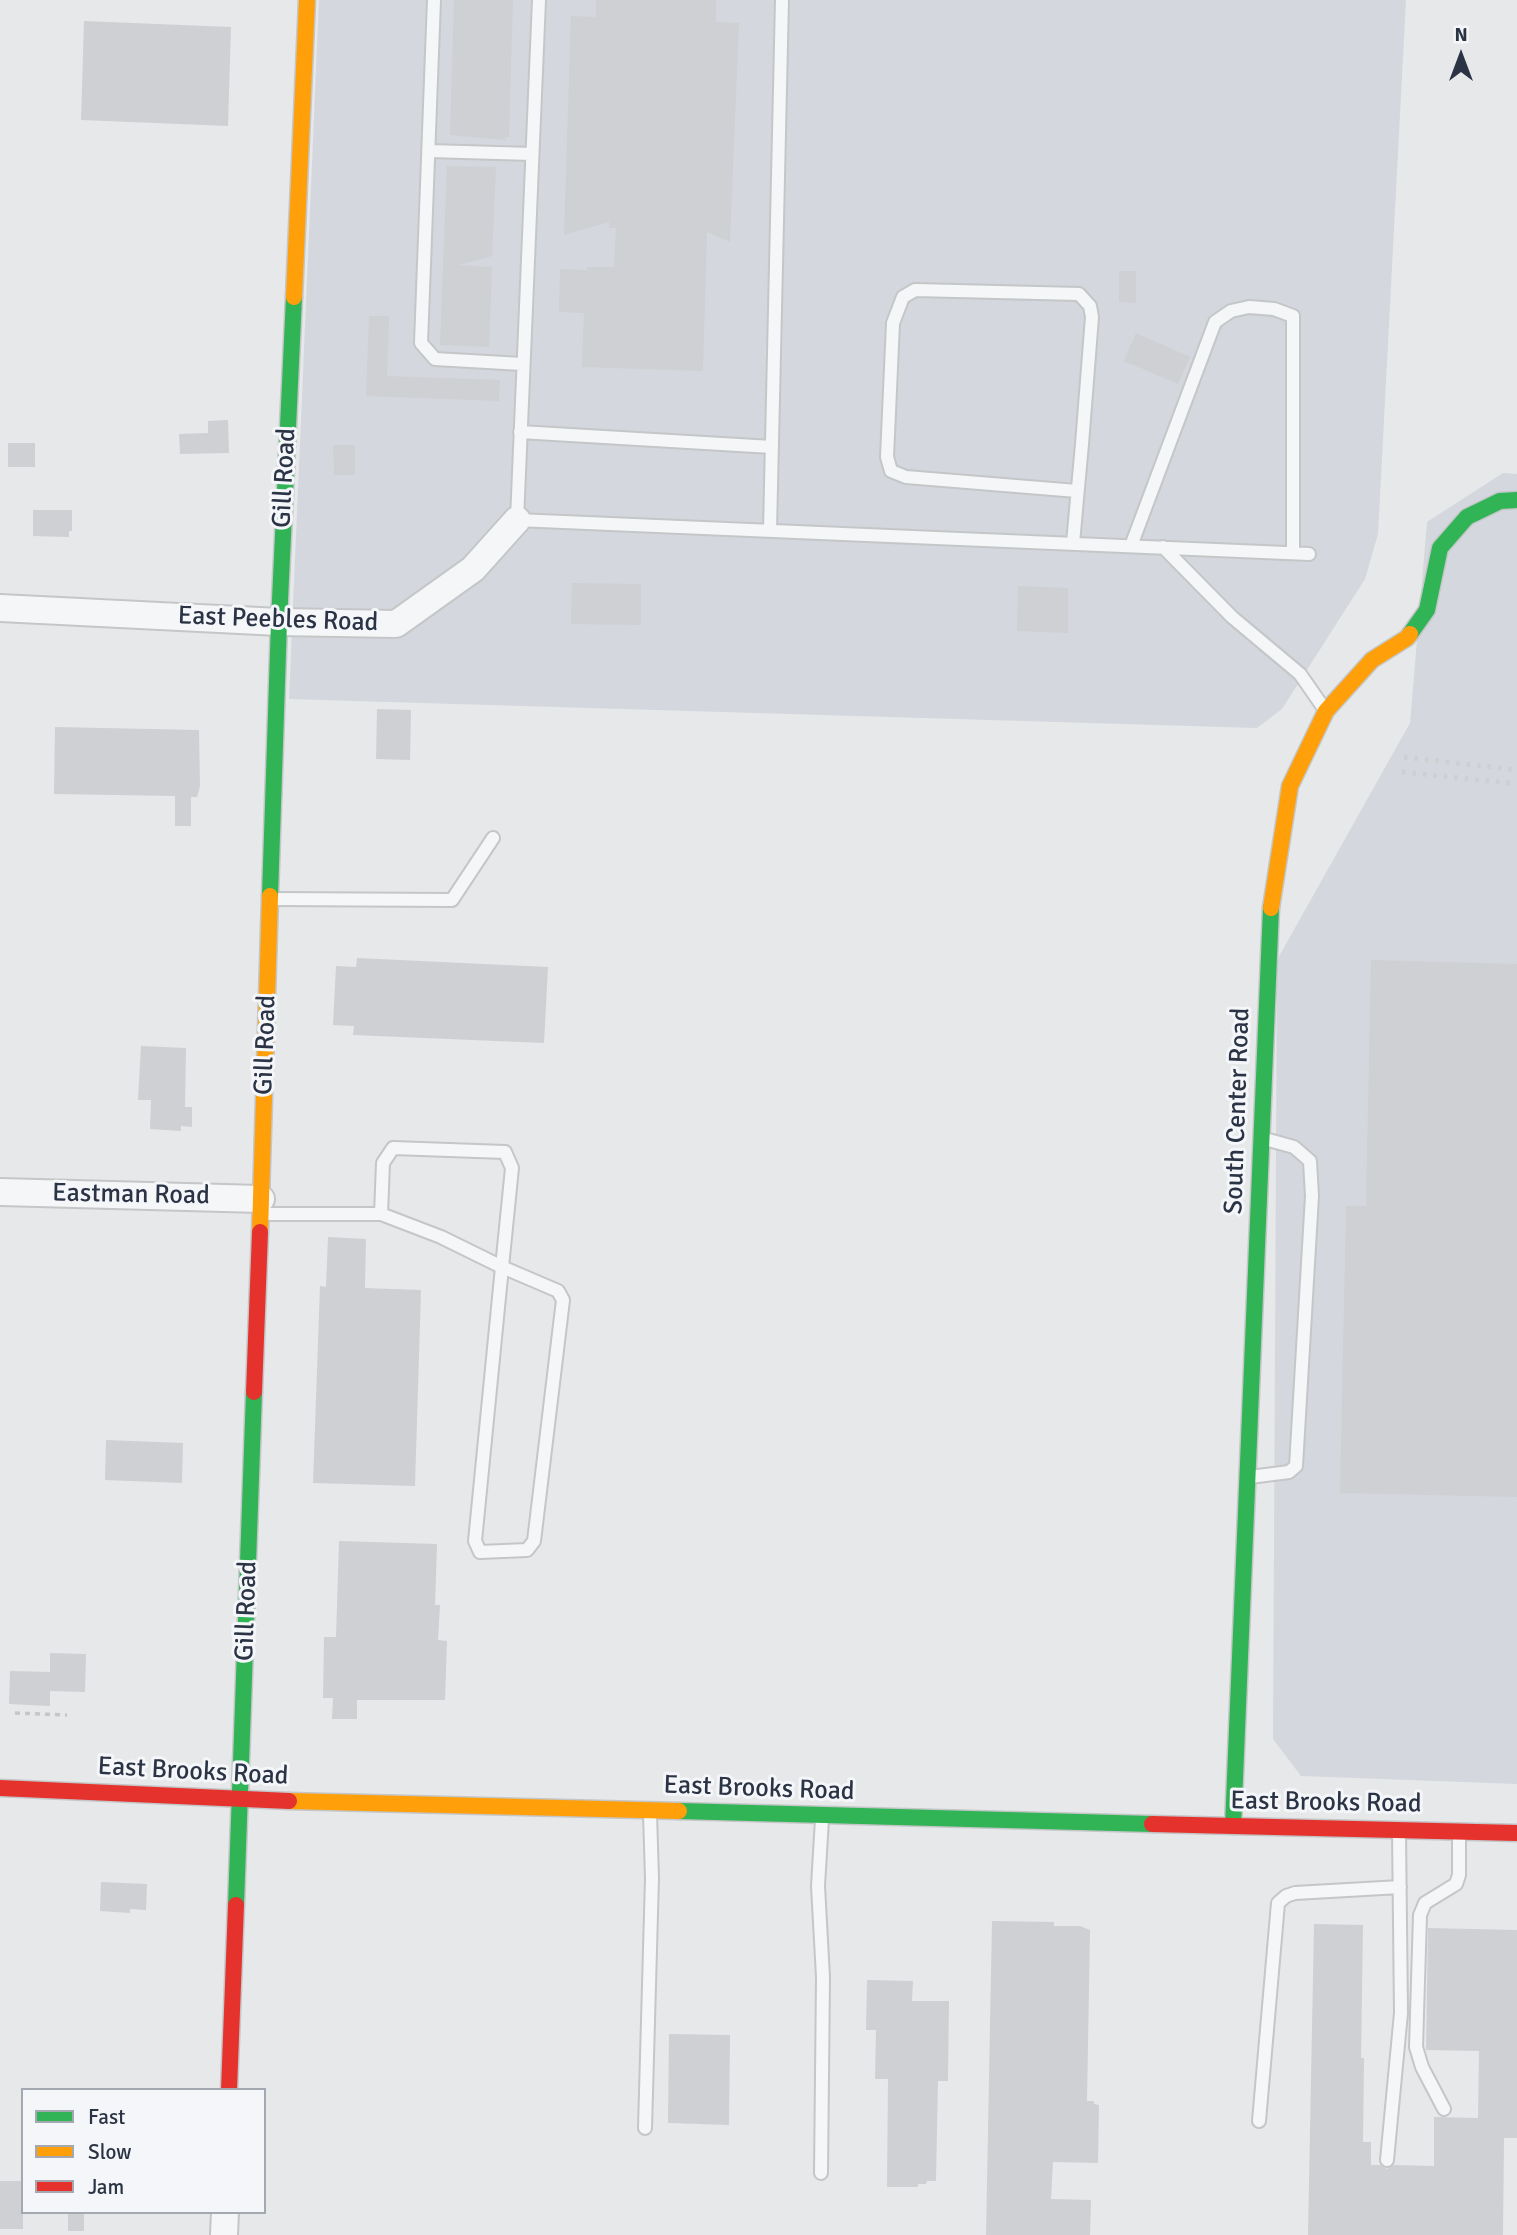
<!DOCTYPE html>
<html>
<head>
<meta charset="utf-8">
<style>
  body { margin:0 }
  #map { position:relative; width:1517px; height:2235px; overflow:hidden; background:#e6e8ea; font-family:Signika,sans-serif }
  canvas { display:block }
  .legend { position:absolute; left:21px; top:2088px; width:245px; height:126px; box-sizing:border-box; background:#f4f6f9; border:2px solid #a4a8b1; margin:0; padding:9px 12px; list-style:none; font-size:21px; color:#2b3445 }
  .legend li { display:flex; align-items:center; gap:14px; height:35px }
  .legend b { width:35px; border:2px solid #a4a8b1 }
  .north { position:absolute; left:1426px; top:21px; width:70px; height:70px; -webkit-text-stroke:5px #f4f6f9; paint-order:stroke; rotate:0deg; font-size:19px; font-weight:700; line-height:28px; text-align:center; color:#2b3445 }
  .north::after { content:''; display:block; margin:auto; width:24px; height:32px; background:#2b3445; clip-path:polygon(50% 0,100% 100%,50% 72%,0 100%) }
</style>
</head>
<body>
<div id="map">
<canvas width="1517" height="2235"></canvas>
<ul class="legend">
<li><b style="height:9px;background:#30b455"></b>Fast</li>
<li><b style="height:9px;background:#ff9f0a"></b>Slow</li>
<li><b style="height:9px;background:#e5322d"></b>Jam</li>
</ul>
<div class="north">N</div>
</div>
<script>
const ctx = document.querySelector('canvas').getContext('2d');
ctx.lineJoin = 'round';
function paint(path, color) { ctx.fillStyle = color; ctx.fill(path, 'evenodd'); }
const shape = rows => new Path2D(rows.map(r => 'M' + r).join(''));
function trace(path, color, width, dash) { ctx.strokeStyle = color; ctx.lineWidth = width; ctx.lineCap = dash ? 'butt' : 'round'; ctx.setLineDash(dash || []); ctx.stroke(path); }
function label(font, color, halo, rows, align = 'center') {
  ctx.font = font + ' Signika,sans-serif'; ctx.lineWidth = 6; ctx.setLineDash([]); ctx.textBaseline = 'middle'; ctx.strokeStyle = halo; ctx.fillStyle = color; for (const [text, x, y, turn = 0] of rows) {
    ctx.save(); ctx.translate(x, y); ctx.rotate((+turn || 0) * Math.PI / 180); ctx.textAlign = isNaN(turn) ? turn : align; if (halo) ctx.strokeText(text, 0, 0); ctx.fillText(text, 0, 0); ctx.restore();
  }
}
const built = shape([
  [319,0,1406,0,1378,534,1365,579,1282,709,1257,728,289,699],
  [1503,473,1517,474,1517,1784,1301,1776,1273,1739,1277,960,1410,723,1427,522]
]);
const building = shape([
  [454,0,513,0,509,137,505,137,505,140,450,135],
  [596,0,716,0,716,22,739,23,730,242,707,232,703,371,582,367,584,313,559,312,560,269,587,270,587,267,614,267,616,228,609,228,609,222,564,235,571,16,596,17],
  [84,21,231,27,228,126,81,120],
  [447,166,496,167,492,256,459,265,492,267,489,347,440,345],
  [1119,271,1136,271,1136,303,1119,302],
  [369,316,389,316,387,376,500,380,499,401,366,396],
  [1136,333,1190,357,1178,384,1124,361],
  [228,420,229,453,180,454,179,434,208,433,208,421],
  [8,443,35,443,35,467,8,467],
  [333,445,355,445,355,475,334,475],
  [33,510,72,510,72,531,69,531,69,537,33,536],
  [572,583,641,584,641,625,571,624],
  [1018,586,1068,588,1068,633,1017,631],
  [377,709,411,710,410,760,376,759],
  [55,727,199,730,200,786,197,797,191,797,191,826,175,826,175,796,54,794],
  [357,958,548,967,544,1043,353,1035,354,1026,333,1025,336,966,356,967],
  [1371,960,1517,964,1517,1497,1340,1493,1346,1206,1366,1206],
  [141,1046,186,1048,185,1107,192,1107,192,1127,181,1126,181,1131,150,1129,151,1100,138,1100],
  [328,1237,366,1239,365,1288,421,1290,415,1486,313,1483,320,1286,326,1287],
  [106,1440,183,1443,182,1483,105,1480],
  [339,1541,437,1544,435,1605,440,1605,438,1640,447,1641,445,1700,357,1700,357,1719,332,1719,333,1698,323,1698,324,1637,336,1637],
  [50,1653,86,1654,85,1692,50,1691,50,1706,9,1704,10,1671,50,1672],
  [101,1882,147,1884,146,1910,130,1909,130,1913,100,1911],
  [992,1921,1054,1922,1054,1926,1080,1926,1090,1930,1087,2101,1094,2101,1094,2104,1099,2105,1098,2163,1053,2162,1051,2199,1091,2200,1090,2235,986,2235],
  [1314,1924,1363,1925,1361,2058,1364,2058,1363,2142,1371,2142,1371,2165,1380,2165,1387,2169,1394,2165,1434,2166,1434,2117,1478,2118,1479,2051,1426,2050,1428,1928,1517,1930,1517,2138,1504,2138,1503,2235,1308,2235],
  [867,1980,913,1981,912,2001,949,2001,948,2081,938,2081,936,2181,927,2181,926,2184,918,2184,918,2187,887,2187,888,2079,875,2079,876,2030,866,2030],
  [669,2034,730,2035,729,2125,668,2123],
  [0,2181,23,2181,23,2229,0,2229],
  [68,2212,84,2212,84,2231,68,2231]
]);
const path = shape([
  [15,1713,67,1715]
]);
const lane = shape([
  [434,0,421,343,435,359,522,364],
  [539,0,517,520,1309,554],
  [429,151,532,154],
  [520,432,772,447],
  [770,530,782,0],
  [1073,543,1082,444,1092,317,1090,306,1079,294,915,290,903,297,893,323,887,457,891,471,906,477,1077,491],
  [1131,546,1215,322,1231,311,1249,307,1274,309,1293,316,1293,553],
  [1163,547,1232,617,1300,674,1323,707],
  [274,899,452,900,493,838],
  [264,1214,381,1214,383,1163,393,1148,505,1152,512,1168,502,1267,475,1541,480,1552,527,1550,534,1541,563,1300,558,1291,502,1267,441,1237,381,1214],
  [1250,1477,1289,1472,1296,1466,1312,1196,1310,1161,1294,1147,1265,1139],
  [1444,2109,1422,2067,1416,2047,1420,1915,1425,1903,1456,1884,1459,1875,1459,1835],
  [1259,2121,1278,1903,1286,1896,1295,1893,1400,1887],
  [645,2128,652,1878,650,1814],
  [1387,2160,1401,2013,1399,1832],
  [821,2173,823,1977,818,1886,822,1819]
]);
const street = shape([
  [0,608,279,622,396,624,473,569,517,520],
  [0,1192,261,1199],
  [224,2235,225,2212]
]);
const fast = shape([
  [1410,634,1427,610,1440,548,1467,517,1500,501,1517,500],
  [270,896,279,622,294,297],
  [679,1811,1152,1824],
  [1233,1826,1271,908],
  [236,1905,254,1392]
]);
const slow = shape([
  [294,297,307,0],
  [1271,908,1290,786,1326,711,1372,660,1407,638,1410,634],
  [260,1232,270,896],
  [289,1801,679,1811]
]);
const jam = shape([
  [254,1392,260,1232],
  [0,1788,289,1801],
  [1152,1824,1517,1833],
  [229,2090,236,1905]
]);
const rail = shape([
  [1404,757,1517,770],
  [1402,772,1517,784]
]);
const streetNames = [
  ["Gill Road",285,478,-87],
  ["East Peebles Road",278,620,2],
  ["Gill Road",266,1045,-88],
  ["South Center Road",1238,1111,-88],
  ["Eastman Road",131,1195,1],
  ["Gill Road",247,1611,-88],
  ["East Brooks Road",193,1772,3],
  ["East Brooks Road",759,1789,2],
  ["East Brooks Road",1326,1803,1]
];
paint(built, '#d4d7dd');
paint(building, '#ced0d3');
trace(lane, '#c4c6c8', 16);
trace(street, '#c4c6c8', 30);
trace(fast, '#c4c6c8', 19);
trace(slow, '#c4c6c8', 19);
trace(jam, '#c4c6c8', 19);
trace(path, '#c5c6ca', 3.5, [5, 5]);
trace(lane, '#f5f6f7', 12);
trace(street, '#f5f6f7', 26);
trace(fast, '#30b455', 16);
trace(slow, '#ff9f0a', 16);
trace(jam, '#e5322d', 16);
trace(rail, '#cecfd2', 5, [3.5, 7]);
label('26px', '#2b3445', '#f4f6f9', streetNames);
</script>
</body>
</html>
